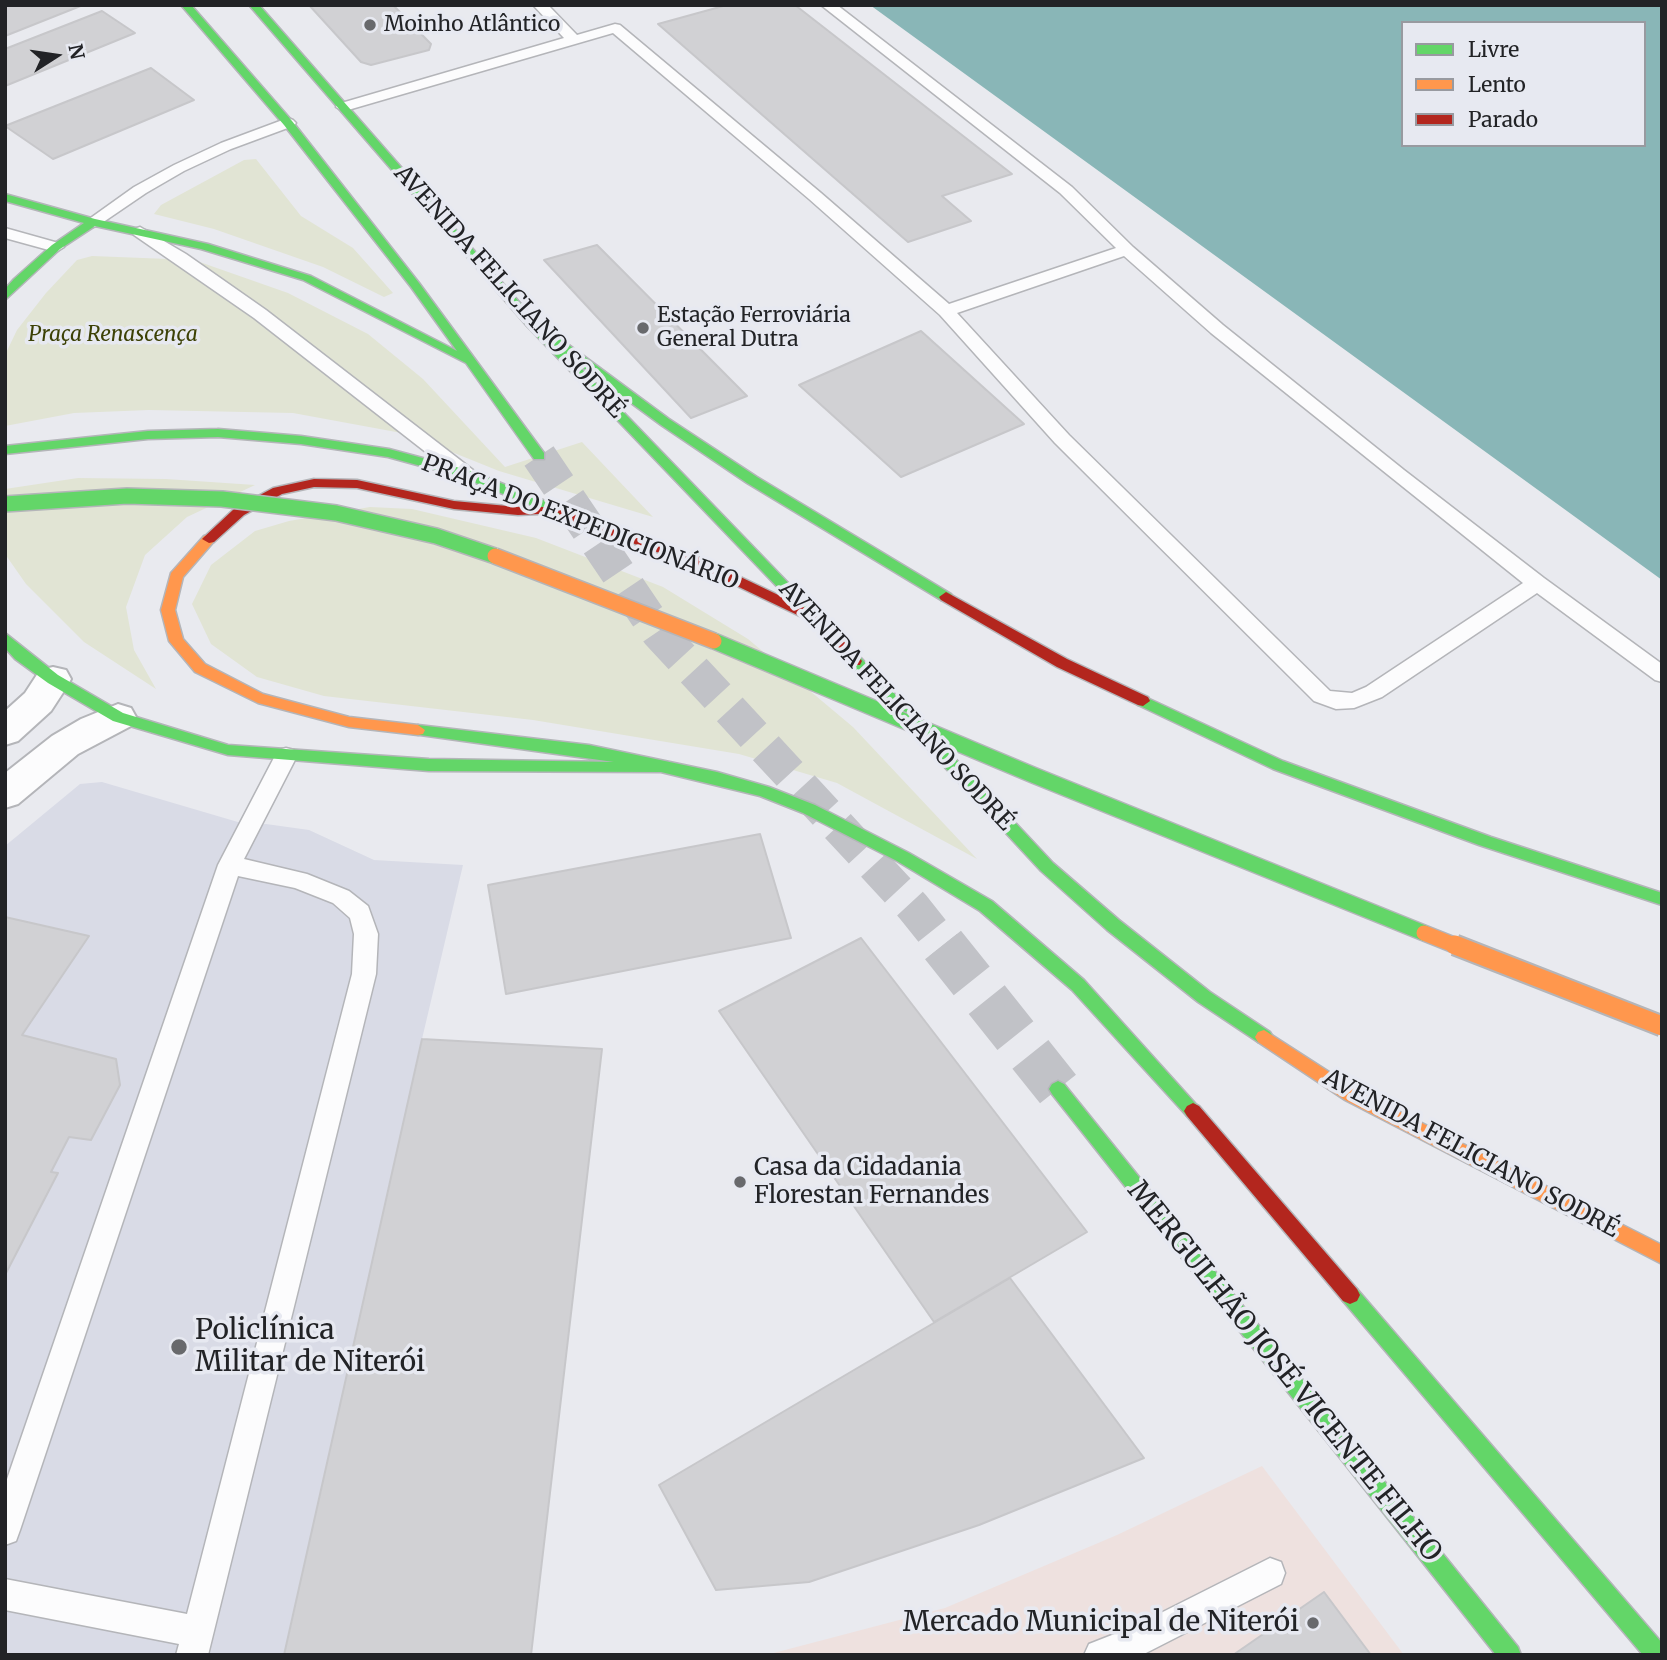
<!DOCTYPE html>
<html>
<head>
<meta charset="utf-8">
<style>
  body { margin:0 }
  #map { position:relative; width:1667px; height:1660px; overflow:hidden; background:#e9eaef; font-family:Merriweather,serif }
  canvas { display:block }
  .frame { position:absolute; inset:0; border:7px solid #222326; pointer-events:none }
  .legend { position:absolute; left:1401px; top:21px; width:245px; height:126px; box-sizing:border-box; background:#e7e9f1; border:2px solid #989aa0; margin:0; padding:9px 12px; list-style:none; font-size:21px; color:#222326 }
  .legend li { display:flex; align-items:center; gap:14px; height:35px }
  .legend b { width:35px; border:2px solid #989aa0 }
  .north { position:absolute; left:21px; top:21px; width:70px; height:70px; -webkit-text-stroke:5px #e7e9f1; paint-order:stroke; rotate:78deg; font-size:19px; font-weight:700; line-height:28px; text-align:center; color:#222326 }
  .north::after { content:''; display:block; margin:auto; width:24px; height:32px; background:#222326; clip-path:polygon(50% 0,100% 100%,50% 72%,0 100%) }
</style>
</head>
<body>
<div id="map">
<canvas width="1667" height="1660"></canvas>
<div class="frame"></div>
<ul class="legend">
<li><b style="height:9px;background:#63d668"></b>Livre</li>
<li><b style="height:9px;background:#ff974d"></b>Lento</li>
<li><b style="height:9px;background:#b3261e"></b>Parado</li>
</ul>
<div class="north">N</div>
</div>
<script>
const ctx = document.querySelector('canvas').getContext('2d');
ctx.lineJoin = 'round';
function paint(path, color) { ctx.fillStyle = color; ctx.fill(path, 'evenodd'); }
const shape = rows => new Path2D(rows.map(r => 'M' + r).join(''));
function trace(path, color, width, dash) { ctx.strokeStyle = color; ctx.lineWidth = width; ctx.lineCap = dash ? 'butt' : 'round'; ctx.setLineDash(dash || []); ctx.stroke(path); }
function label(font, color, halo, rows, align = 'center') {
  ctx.font = font + ' Merriweather,serif'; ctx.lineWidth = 7; ctx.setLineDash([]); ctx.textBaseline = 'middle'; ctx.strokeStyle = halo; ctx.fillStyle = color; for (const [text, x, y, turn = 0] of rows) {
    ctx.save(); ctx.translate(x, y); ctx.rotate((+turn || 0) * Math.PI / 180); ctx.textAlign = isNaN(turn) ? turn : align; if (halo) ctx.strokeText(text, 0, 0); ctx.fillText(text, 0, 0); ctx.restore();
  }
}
const commercial = shape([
  [1262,1466,1404,1655,766,1655,945,1608,1117,1535]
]);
const built = shape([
  [102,782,248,825,266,824,309,830,374,860,463,865,422,1039,284,1655,5,1655,5,846,80,784]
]);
const green = shape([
  [256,159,301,216,353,248,393,293,384,297,323,267,214,229,154,214,161,205,244,160],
  [92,256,194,260,288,293,368,334,423,379,505,467,582,442,653,517,499,471,407,434,293,413,149,410,74,413,5,426,5,355,17,330,46,293,77,260],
  [78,478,166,479,255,485,187,517,145,555,126,607,134,650,156,689,84,642,26,584,5,554,5,489],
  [370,507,412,509,536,538,663,587,748,639,853,727,977,859,837,783,739,754,533,720,324,696,257,677,211,644,192,604,211,565,255,531,289,521]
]);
const water = shape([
  [870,5,1662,5,1662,580],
  [1403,23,1644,23,1644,145,1403,145]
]);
const building = shape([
  [5,5,83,5,5,36,5,5],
  [309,5,393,5,431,44,429,50,371,65,361,62,309,5],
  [727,5,795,5,1012,174,942,196,971,221,908,242,658,24,727,5],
  [102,11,135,33,5,86,5,49,102,11],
  [151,68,194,100,53,159,5,126,151,68],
  [597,245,747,396,691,418,544,260,597,245],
  [921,331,1024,424,901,477,799,385,921,331],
  [760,834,791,938,506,994,488,885,760,834],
  [5,917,89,936,22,1035,116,1059,120,1085,91,1140,69,1137,51,1172,58,1173,5,1275,5,917],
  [861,938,1087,1232,934,1322,719,1011,861,938],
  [422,1039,602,1049,531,1655,284,1655,422,1039],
  [1010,1278,1144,1458,979,1525,809,1582,716,1590,659,1485,1010,1278],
  [1324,1592,1371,1655,1233,1655,1324,1592]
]);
const secondaryTunnelFar1 = shape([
  [539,456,658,632,913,907,945,947]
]);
const secondaryTunnel = shape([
  [943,945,1058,1089]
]);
const lane = shape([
  [533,5,548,5,577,35,615,24,620,25,821,193,949,304,1116,248,1060,193,821,5,837,5,1072,187,1133,247,1223,325,1404,470,1544,578,1662,664,1662,682,1655,680,1537,593,1382,697,1354,708,1336,709,1314,701,1055,443,940,315,809,199,613,33,348,110,343,111,336,107,338,104,564,38,533,5],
  [1124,256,1211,333,1523,583,1366,687,1352,693,1330,691,1069,435,957,313,1124,256],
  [288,118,293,120,296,123,293,126,231,149,184,171,146,193,99,225,93,227,85,222,134,187,174,165,221,143,288,118],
  [140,227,186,254,266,310,473,470,475,474,473,478,459,478,254,318,134,235,132,232,134,229,140,227],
  [5,228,62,244,64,247,56,252,5,238,5,228],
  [286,748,294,750,297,756,244,859,307,874,349,891,368,906,378,934,376,974,208,1655,176,1655,179,1644,5,1610,5,1579,187,1614,352,974,354,934,350,918,333,903,295,888,238,876,20,1530,16,1541,5,1545,5,1485,218,865,278,750,286,748],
  [1270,1558,1281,1562,1285,1573,1281,1584,1142,1655,1084,1655,1089,1644,1135,1626,1270,1558]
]);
const street = shape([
  [53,667,66,670,71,679,66,688,51,711,18,741,5,745,5,711,25,693,40,670,53,667],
  [118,704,131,708,136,717,131,726,78,754,18,804,5,808,5,773,52,736,81,719,118,704]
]);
const fast = shape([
  [181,5,191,5,292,121,419,283,544,453,544,459,534,459,466,363,303,280,201,249,95,226,60,249,5,300,5,289,14,279,52,245,84,223,5,201,5,194,95,219,208,244,311,276,457,351,411,287,284,125,181,5],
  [249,5,259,5,535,320,669,419,757,477,951,594,953,597,951,600,941,600,747,483,661,425,574,361,822,618,820,621,810,621,527,326,249,5],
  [218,429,301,436,389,449,471,471,570,511,572,514,570,517,560,517,461,477,388,457,301,444,218,437,148,439,5,454,5,446,148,431,218,429],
  [5,633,58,675,123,713,228,745,429,759,614,762,413,734,411,730,418,725,589,745,717,772,769,787,815,805,909,853,992,901,1084,980,1202,1111,1199,1116,1193,1119,1187,1116,1072,990,980,911,897,861,803,813,760,796,661,772,429,771,228,755,113,721,48,683,15,659,5,648,5,633],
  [855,656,860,657,1053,863,1119,920,1210,992,1270,1032,1273,1037,1270,1042,1264,1044,1258,1042,1198,1002,1107,930,1041,871,850,665,848,661,850,657,855,656],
  [1143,696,1283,761,1491,837,1662,893,1662,905,1479,845,1273,769,1138,705,1136,701,1143,696],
  [1058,1081,1064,1084,1518,1647,1521,1655,1496,1655,1052,1094,1049,1089,1052,1084,1058,1081],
  [1350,1286,1357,1289,1662,1643,1662,1655,1643,1655,1343,1301,1340,1295,1343,1289,1350,1286]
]);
const slow = shape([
  [209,535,216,539,183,577,175,610,183,639,205,664,263,694,349,717,418,725,425,730,423,734,418,735,349,727,258,703,195,672,169,641,161,610,171,573,204,536,209,535],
  [1264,1030,1357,1090,1662,1245,1662,1264,1345,1100,1258,1042,1255,1037,1258,1032,1264,1030]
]);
const jam = shape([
  [314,479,357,480,454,501,518,507,560,507,561,511,570,511,703,559,820,615,862,661,860,665,850,665,810,621,693,565,560,517,559,513,518,515,454,509,357,488,314,487,282,494,244,515,214,542,209,543,202,539,234,509,273,488,314,479],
  [946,592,1067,659,1148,697,1150,701,1143,706,1138,705,1057,667,941,600,939,597,946,592],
  [1193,1103,1199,1106,1357,1289,1360,1295,1357,1301,1350,1304,1343,1301,1187,1116,1184,1111,1187,1106,1193,1103]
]);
const fastBridge = shape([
  [5,504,127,496,222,499,336,513,436,536,495,556],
  [714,641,1033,775,1424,933]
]);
const slowBridgeFar1 = shape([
  [495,556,714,641],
  [1424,933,1459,947]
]);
const slowBridge = shape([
  [1455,945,1662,1026]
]);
const markers = [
  [370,25,7,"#68696c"],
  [643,328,7,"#68696c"],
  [740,1182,7,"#68696c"],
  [179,1347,9,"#68696c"],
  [1313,1623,7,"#68696c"]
];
const farPoinames = [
  ["Moinho Atlântico",384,25],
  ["Estação Ferroviária",657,316],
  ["General Dutra",657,340]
];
const farParknames = [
  ["Praça Renascença",113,335]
];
const streetNames = [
  ["AVENIDA FELICIANO SODRÉ",509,292,48],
  ["PRAÇA DO EXPEDICIONÁRIO",580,523,21],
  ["AVENIDA FELICIANO SODRÉ",896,706,47],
  ["AVENIDA FELICIANO SODRÉ",1471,1154,28]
];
const poiNames = [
  ["Casa da Cidadania",754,1168],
  ["Florestan Fernandes",754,1196]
];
const nearPoinames = [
  ["Policlínica",195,1331],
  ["Militar de Niterói",195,1363],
  ["Mercado Municipal de Niterói",1299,1623,"right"]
];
const nearStreetnames = [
  ["MERGULHÃO JOSÉ VICENTE FILHO",1284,1372,51]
];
paint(commercial, '#eee1df');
paint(built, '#d9dbe6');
paint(green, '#e1e4d4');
paint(water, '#89b6b7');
paint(building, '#d1d1d4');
trace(building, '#c7c7ca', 2);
trace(secondaryTunnelFar1, '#c1c2c7', 35, [35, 18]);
trace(secondaryTunnel, '#c1c2c7', 46, [46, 24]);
trace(lane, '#b4b5b9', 3);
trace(street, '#b4b5b9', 4);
trace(fast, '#b4b5b9', 3);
trace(slow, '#b4b5b9', 3);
trace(jam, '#b4b5b9', 3);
paint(lane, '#fcfcfd');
paint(street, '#fcfcfd');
paint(fast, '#63d668');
paint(slow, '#ff974d');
paint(jam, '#b3261e');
trace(fastBridge, '#b4b5b9', 18, []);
trace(slowBridgeFar1, '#b4b5b9', 18, []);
trace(slowBridge, '#b4b5b9', 23, []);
trace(fastBridge, '#63d668', 15);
trace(slowBridgeFar1, '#ff974d', 15);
trace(slowBridge, '#ff974d', 19);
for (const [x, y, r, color] of markers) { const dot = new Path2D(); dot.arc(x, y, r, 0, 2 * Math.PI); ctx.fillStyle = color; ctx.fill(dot); trace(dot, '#e7e9f1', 2.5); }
label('21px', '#222326', '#e7e9f1', farPoinames, 'left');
label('italic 21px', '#3c4106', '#e7e9f1', farParknames);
label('24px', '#222326', '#e7e9f1', streetNames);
label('24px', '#222326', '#e7e9f1', poiNames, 'left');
label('28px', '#222326', '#e7e9f1', nearPoinames, 'left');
label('28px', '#222326', '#e7e9f1', nearStreetnames);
</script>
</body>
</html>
